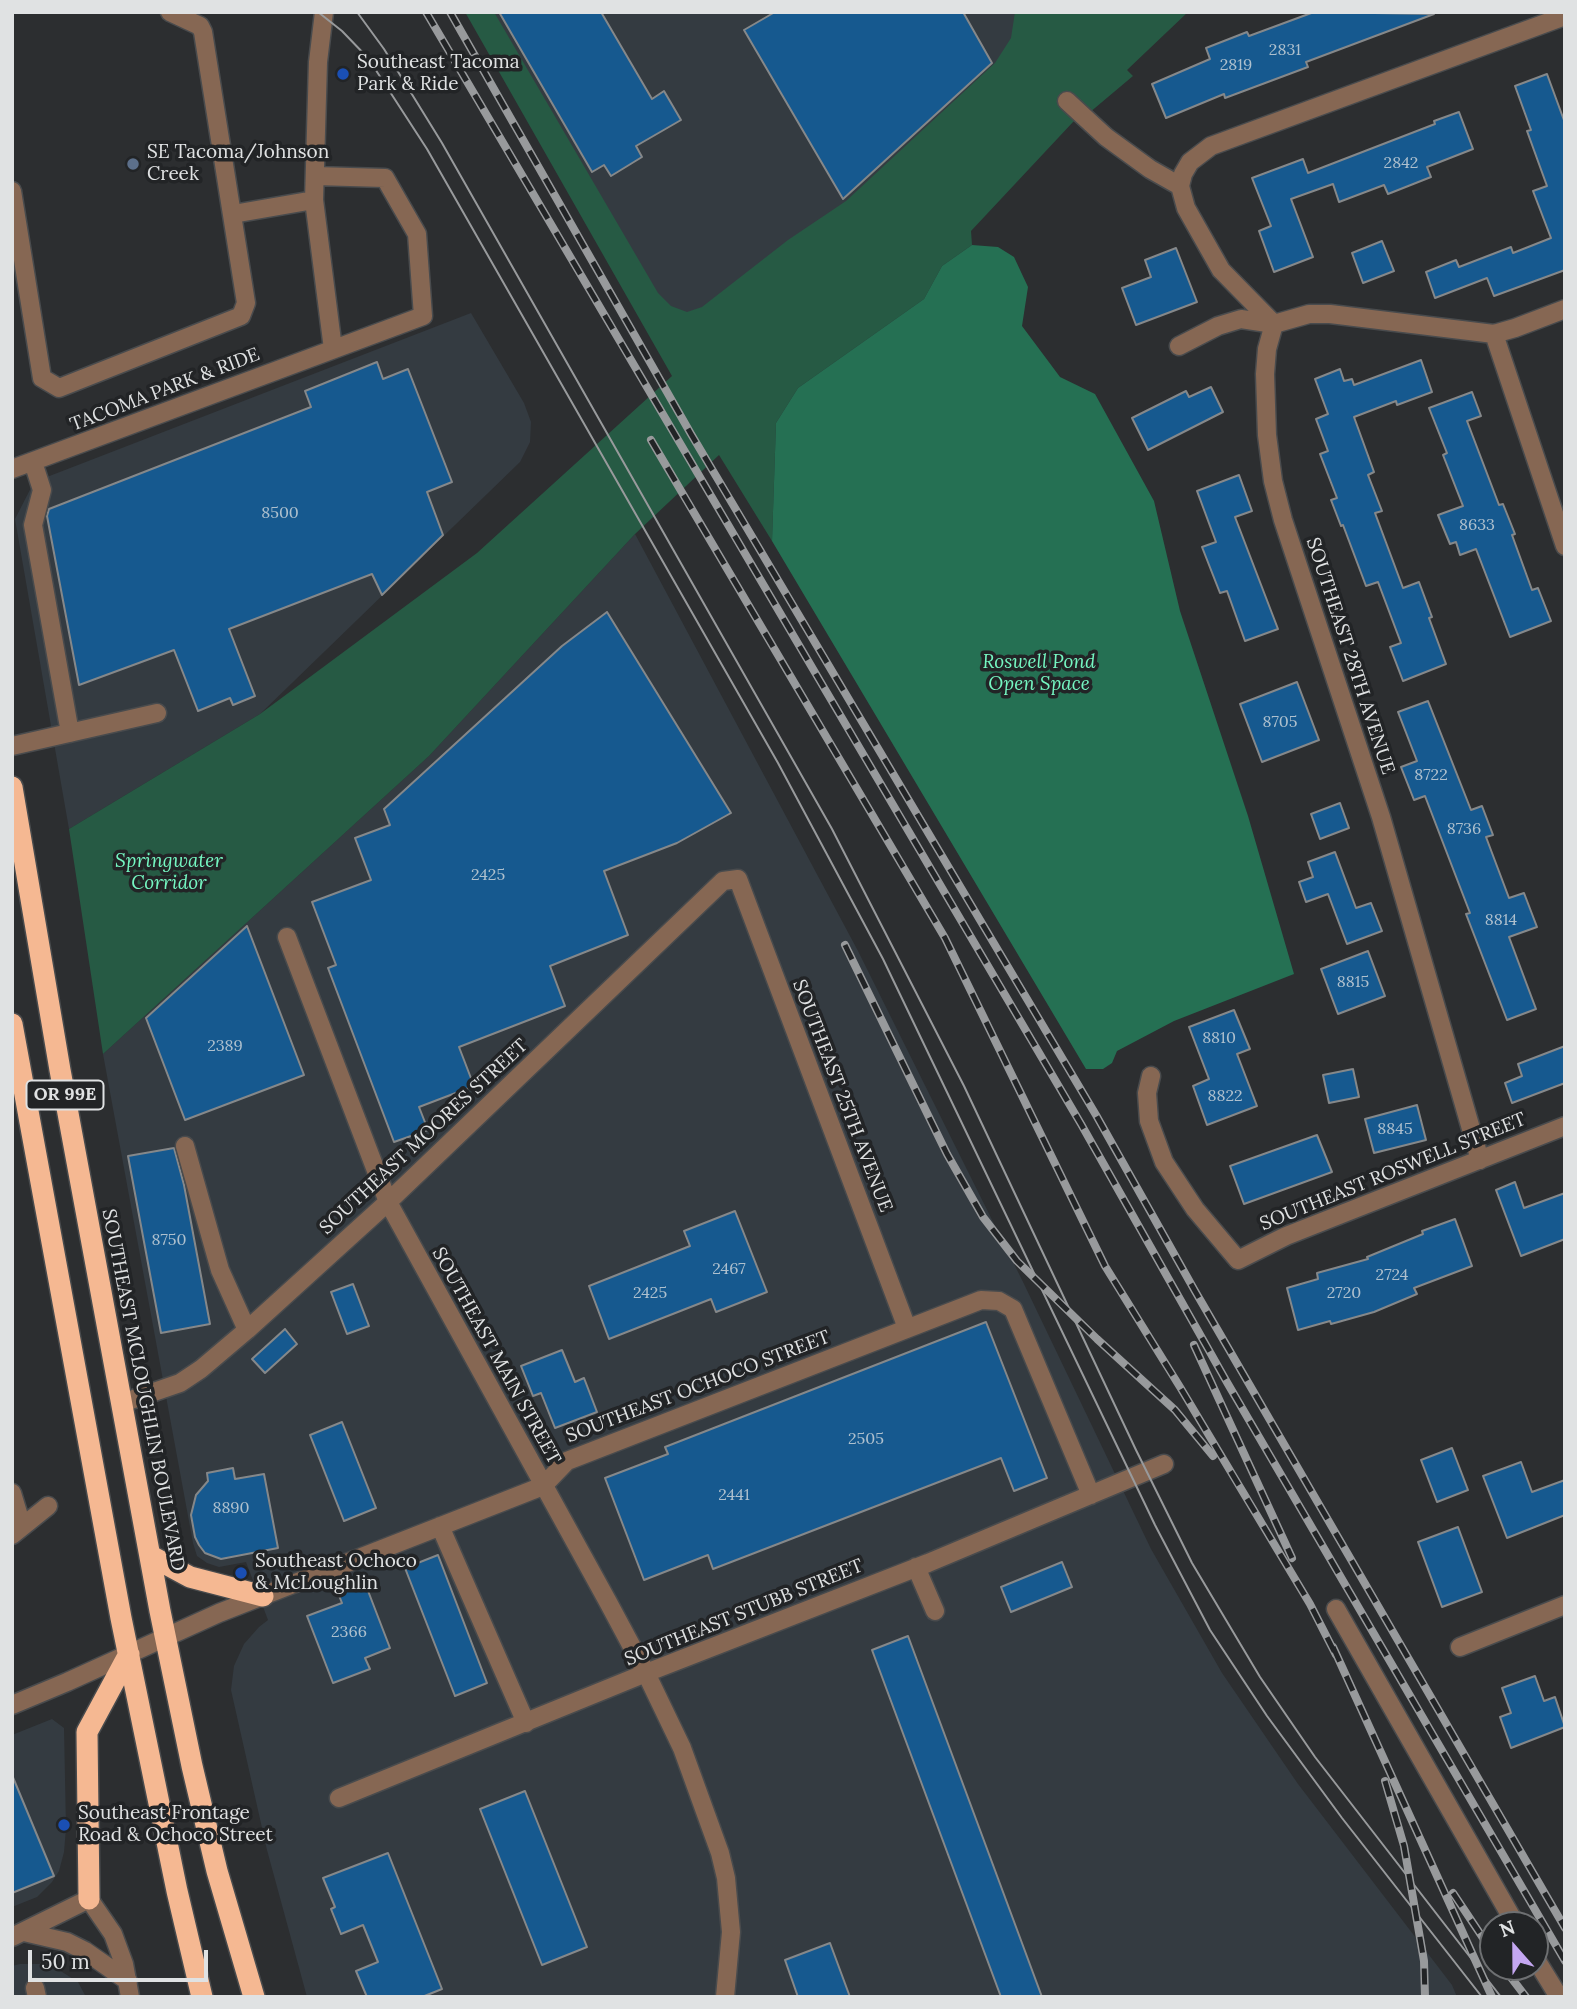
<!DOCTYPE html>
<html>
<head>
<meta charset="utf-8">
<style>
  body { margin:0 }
  #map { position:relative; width:1577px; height:2009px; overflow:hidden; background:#2c2e30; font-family:Lora,serif }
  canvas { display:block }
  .frame { position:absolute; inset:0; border:14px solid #e0e2e3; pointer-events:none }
  .north { position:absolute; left:1479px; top:1911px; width:70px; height:70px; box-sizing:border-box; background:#222426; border:2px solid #6e7072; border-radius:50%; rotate:339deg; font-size:19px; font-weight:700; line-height:28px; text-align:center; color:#e0e2e3 }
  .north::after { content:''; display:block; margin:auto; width:24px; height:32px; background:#c4a7f1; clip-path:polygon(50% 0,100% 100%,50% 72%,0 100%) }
  .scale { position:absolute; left:28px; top:1950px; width:180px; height:32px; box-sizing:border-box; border:4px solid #e0e2e3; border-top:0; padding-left:9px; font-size:21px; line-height:24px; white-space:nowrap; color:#e0e2e3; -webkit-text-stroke:5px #222426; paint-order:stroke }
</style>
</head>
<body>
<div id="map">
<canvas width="1577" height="2009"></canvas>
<div class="frame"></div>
<div class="north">N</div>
<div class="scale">50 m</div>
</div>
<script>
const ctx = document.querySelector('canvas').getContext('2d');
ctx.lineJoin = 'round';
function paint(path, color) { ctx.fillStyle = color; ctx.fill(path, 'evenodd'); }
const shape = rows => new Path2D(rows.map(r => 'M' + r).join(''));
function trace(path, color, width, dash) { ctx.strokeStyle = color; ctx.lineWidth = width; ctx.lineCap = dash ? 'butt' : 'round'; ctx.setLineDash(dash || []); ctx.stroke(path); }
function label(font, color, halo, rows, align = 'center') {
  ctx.font = font + ' Lora,serif'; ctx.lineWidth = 7; ctx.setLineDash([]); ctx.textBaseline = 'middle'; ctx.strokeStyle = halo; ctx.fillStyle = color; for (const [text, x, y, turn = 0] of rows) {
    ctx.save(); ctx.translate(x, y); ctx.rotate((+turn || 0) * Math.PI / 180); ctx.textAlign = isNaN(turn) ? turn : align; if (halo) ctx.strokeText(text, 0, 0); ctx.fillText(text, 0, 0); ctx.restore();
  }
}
const built = shape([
  [488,12,1069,12,689,360],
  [471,313,524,403,531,422,530,442,520,462,260,714,69,829,15,519,34,482],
  [635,534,858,951,1024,1284,1151,1549,1222,1673,1298,1784,1452,1985,1457,1997,307,1997,267,1850,231,1690,234,1666,244,1644,259,1627,268,1620,246,1562,219,1567,207,1563,197,1556,193,1543,103,1054,429,756],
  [52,1719,64,1728,66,1828,64,1852,59,1871,52,1882,37,1897,12,1907,12,1735],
  [20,1964,41,1964,59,1970,78,1982,86,1997,12,1997,12,1966]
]);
const green = shape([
  [465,12,494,12,658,293,671,306,687,312,702,307,788,240,846,201,995,63,1011,38,1015,12,1188,12,1127,70,1133,76,1089,113,1086,110,1073,122,971,231,972,245,942,266,924,299,798,388,776,423,772,541,719,455,635,534,429,756,103,1054,69,829,260,714,477,553,672,376]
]);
const forest = shape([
  [972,245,998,247,1014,257,1028,287,1022,326,1060,377,1095,394,1154,501,1180,611,1248,816,1294,974,1174,1021,1117,1051,1112,1063,1103,1069,1086,1069,772,541,776,423,798,388,924,299,942,266]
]);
const building = shape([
  [499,12,601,12,652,99,664,91,681,120,636,146,642,157,611,176,604,165,592,172,499,12],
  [775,12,963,12,992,63,843,199,744,30,775,12],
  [1314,12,1434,14,1306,62,1308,67,1225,98,1224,94,1166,118,1152,84,1210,59,1206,48,1247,32,1249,36,1314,12],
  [1547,74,1565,123,1565,270,1494,296,1487,278,1435,298,1426,272,1456,260,1459,267,1511,247,1513,253,1551,238,1533,191,1547,186,1527,131,1531,130,1515,86,1547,74],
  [1459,112,1473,149,1427,167,1431,177,1388,194,1384,185,1339,202,1333,184,1291,199,1313,257,1274,272,1259,231,1271,226,1252,178,1303,159,1308,173,1435,124,1434,121,1459,112],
  [1382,241,1394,271,1363,283,1352,253,1382,241],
  [1176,248,1197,302,1136,325,1122,288,1151,277,1145,260,1176,248],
  [1421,360,1432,392,1397,405,1396,401,1354,417,1374,472,1368,475,1382,511,1375,513,1403,588,1419,582,1432,617,1429,618,1446,664,1403,681,1390,647,1401,643,1378,582,1366,586,1343,525,1341,526,1331,500,1337,498,1320,454,1328,451,1316,419,1328,414,1315,379,1340,369,1344,381,1352,379,1354,385,1421,360],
  [377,362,383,379,408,369,452,482,427,492,443,535,382,595,372,574,229,629,255,696,233,705,230,698,198,711,174,650,79,685,47,516,49,509,311,407,305,391,377,362],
  [1211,387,1223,412,1148,450,1132,418,1186,391,1189,397,1211,387],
  [1472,392,1481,416,1467,421,1499,505,1503,504,1515,534,1512,535,1532,590,1538,588,1551,621,1510,637,1476,549,1460,555,1456,542,1450,544,1438,515,1463,506,1443,455,1447,453,1429,408,1472,392],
  [1239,475,1252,511,1235,517,1278,629,1245,641,1227,591,1220,593,1202,547,1216,542,1197,491,1239,475],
  [607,612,731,813,677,843,604,871,628,935,550,966,565,1006,459,1047,474,1086,419,1107,428,1130,394,1142,328,968,336,965,312,902,371,880,355,838,390,825,384,809,562,646,607,612],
  [1297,682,1319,740,1262,762,1240,704,1297,682],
  [1428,701,1471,810,1482,806,1493,835,1486,837,1509,898,1524,893,1537,927,1509,937,1536,1009,1507,1020,1466,914,1470,913,1425,796,1414,800,1401,767,1417,761,1398,712,1428,701],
  [1340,803,1349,828,1320,839,1311,814,1340,803],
  [1335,852,1356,908,1371,903,1382,931,1347,944,1328,894,1306,902,1299,882,1313,877,1308,862,1335,852],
  [247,926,304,1075,185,1120,146,1018,247,926],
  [1368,951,1385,996,1338,1014,1321,969,1368,951],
  [1234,1010,1250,1049,1237,1054,1257,1106,1207,1125,1193,1086,1209,1079,1189,1027,1234,1010],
  [1565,1046,1565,1083,1512,1103,1505,1083,1522,1076,1518,1064,1565,1046],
  [1353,1069,1359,1097,1329,1103,1323,1075,1353,1069],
  [1417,1105,1426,1140,1374,1153,1365,1119,1417,1105],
  [1317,1135,1332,1172,1244,1204,1230,1166,1317,1135],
  [174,1148,184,1185,210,1324,161,1333,128,1156,174,1148],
  [1515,1182,1524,1208,1565,1193,1565,1239,1521,1256,1496,1190,1515,1182],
  [735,1211,767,1292,716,1312,711,1299,609,1339,589,1286,690,1246,684,1231,735,1211],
  [1455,1219,1472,1266,1414,1288,1417,1294,1374,1312,1331,1324,1330,1321,1298,1330,1287,1288,1318,1279,1317,1273,1368,1259,1367,1257,1423,1234,1422,1231,1455,1219],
  [353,1284,369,1326,347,1334,331,1292,353,1284],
  [986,1322,1047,1478,1014,1491,1001,1458,713,1569,708,1555,644,1580,605,1478,668,1454,665,1447,986,1322],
  [285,1329,297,1344,265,1373,252,1359,285,1329],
  [562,1350,575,1382,584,1378,597,1412,555,1428,541,1393,533,1396,521,1366,562,1350],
  [342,1422,376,1508,344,1521,310,1435,342,1422],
  [1452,1448,1468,1490,1437,1502,1421,1460,1452,1448],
  [1521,1462,1532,1492,1565,1480,1565,1515,1507,1538,1483,1476,1521,1462],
  [233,1468,235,1479,264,1474,278,1548,221,1559,205,1553,199,1545,195,1537,191,1515,196,1495,208,1481,207,1473,233,1468],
  [1458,1527,1482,1592,1442,1607,1418,1542,1458,1527],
  [438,1555,487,1683,455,1696,405,1568,438,1555],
  [1062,1562,1072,1587,1011,1612,1001,1587,1062,1562],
  [365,1583,390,1648,365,1658,370,1669,333,1683,307,1616,342,1603,338,1593,365,1583],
  [908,1636,1042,1997,1001,1997,872,1650,908,1636],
  [1535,1676,1544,1701,1555,1697,1565,1727,1511,1748,1500,1717,1511,1713,1502,1688,1535,1676],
  [12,1775,54,1876,12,1893,12,1775],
  [525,1791,587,1947,542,1965,480,1809,525,1791],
  [388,1853,442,1989,422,1997,367,1997,356,1971,378,1962,363,1925,341,1934,331,1909,335,1907,323,1878,388,1853],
  [830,1943,850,1997,798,1997,785,1960,830,1943]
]);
const minor = shape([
  [324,12,318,62,314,200,333,349],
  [1067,101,1106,137,1150,169,1180,186],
  [12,191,42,378,59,388,241,316,246,303,203,32,200,26,170,12],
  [233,214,314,200],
  [1274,324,1267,349,1265,374,1267,435,1273,481,1283,520,1381,817,1480,1160],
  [1274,324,1221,270,1186,208,1180,186,1183,174,1190,162,1211,146,1565,16],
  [1494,334,1565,546],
  [1179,346,1218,326,1241,319,1274,324,1309,314,1330,314,1494,334,1515,328,1565,309],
  [33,462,42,490,33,525,70,733],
  [12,469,423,316,417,234,385,178,315,176],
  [12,746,157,713],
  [287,937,388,1202,608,1602,646,1673,682,1748,720,1853,726,1878,731,1932,725,1997],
  [1151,1076,1147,1093,1149,1121,1164,1162,1195,1209,1238,1260,1286,1236,1565,1126],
  [185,1146,220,1270,247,1330],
  [122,1403,180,1383,201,1369,247,1330,388,1202,723,881,738,879,907,1328],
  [12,1493,22,1526],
  [440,1526,526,1723],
  [12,1535,48,1506],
  [916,1567,935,1611],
  [1336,1609,1516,1925],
  [1460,1647,1565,1605],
  [12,1705,67,1682,219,1613,543,1486,567,1461,981,1300,999,1301,1013,1309,1091,1495],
  [339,1798,646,1673,928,1563,1164,1464],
  [24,1932,67,1942,85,1951,128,1981],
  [12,1937,89,1899,113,1934,124,1964,130,1997],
  [1535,1958,1559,1997],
  [35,1988,37,1997]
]);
const highway = shape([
  [12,787,60,1070,160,1611,192,1766,217,1871,254,1997],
  [12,1024,121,1618,177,1891,202,1997],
  [151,1556,190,1577,263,1596],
  [89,1899,87,1732,129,1654]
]);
const tram = shape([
  [318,12,342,31,368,58,427,149,778,763,883,959,1155,1525,1210,1630,1267,1716,1342,1818,1482,1997],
  [357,12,384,49,442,143,832,829,964,1086,1136,1450,1192,1563,1260,1677,1315,1757,1501,1997]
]);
const rail = shape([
  [426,12,1081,1124,1228,1384,1565,1961],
  [450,12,691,434,1096,1115,1195,1291,1565,1928],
  [651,440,945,938,1105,1266,1180,1387,1310,1604,1336,1655],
  [845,945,947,1154,983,1217,1017,1261,1097,1339,1175,1410,1213,1456],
  [1194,1345,1292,1558],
  [1333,1647,1492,1997],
  [1385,1781,1404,1846,1424,1961,1425,1997],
  [1453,1893,1493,1953],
  [1503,1967,1526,1997]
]);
const markers = [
  [343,74,7,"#1a4fb4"],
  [133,164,7,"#5c6f8a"],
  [241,1573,7,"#1a4fb4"],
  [64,1825,7,"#1a4fb4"]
];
const numberNames = [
  ["2831",1285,50],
  ["2819",1236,65],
  ["2842",1401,163],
  ["8500",280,513],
  ["8633",1477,525],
  ["8705",1280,722],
  ["8722",1431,775],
  ["8736",1464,829],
  ["2425",488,875],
  ["8814",1501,920],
  ["8815",1353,982],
  ["8810",1219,1038],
  ["2389",225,1046],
  ["8822",1225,1096],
  ["8845",1395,1129],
  ["8750",169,1240],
  ["2467",729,1269],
  ["2724",1392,1275],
  ["2425",650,1293],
  ["2720",1344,1293],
  ["2505",866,1439],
  ["2441",734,1495],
  ["8890",231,1508],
  ["2366",349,1632]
];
const shields = [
  [65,1095,77]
];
const shieldNames = [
  ["OR 99E",65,1095]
];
const poiNames = [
  ["Southeast Tacoma",357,63],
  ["Park & Ride",357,85],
  ["SE Tacoma/Johnson",147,153],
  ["Creek",147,175],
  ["Southeast Ochoco",255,1562],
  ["& McLoughlin",255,1584],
  ["Southeast Frontage",78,1814],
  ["Road & Ochoco Street",78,1836]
];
const streetNames = [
  ["TACOMA PARK & RIDE",165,390,-21],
  ["SOUTHEAST 28TH AVENUE",1350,656,72],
  ["SOUTHEAST 25TH AVENUE",842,1096,69],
  ["SOUTHEAST MOORES STREET",424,1137,-43],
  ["SOUTHEAST ROSWELL STREET",1393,1172,-22],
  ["SOUTHEAST MAIN STREET",496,1356,61],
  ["SOUTHEAST OCHOCO STREET",698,1387,-21],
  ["SOUTHEAST MCLOUGHLIN BOULEVARD",143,1390,79],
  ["SOUTHEAST STUBB STREET",744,1613,-22]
];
const parkNames = [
  ["Roswell Pond",1039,663],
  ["Open Space",1039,685],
  ["Springwater",169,862],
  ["Corridor",169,884]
];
paint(built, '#343b41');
paint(green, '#265a44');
paint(forest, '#257053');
paint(building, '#16598f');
trace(building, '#85888a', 2);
trace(minor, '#494b4d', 21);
trace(highway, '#494b4d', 24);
trace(minor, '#866753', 18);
trace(highway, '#f5b892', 21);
trace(tram, '#989a9c', 2);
trace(rail, '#989a9c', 8);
trace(rail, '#222426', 5, [16]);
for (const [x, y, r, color] of markers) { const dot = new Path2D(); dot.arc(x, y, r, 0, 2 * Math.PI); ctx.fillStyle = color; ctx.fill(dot); trace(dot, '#222426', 2.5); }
label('16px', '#aec0ce', null, numberNames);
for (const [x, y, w] of shields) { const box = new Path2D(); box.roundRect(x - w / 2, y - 14.5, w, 29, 5); ctx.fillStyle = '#222426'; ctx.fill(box); trace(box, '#e0e2e3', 2); }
label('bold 18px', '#e0e2e3', null, shieldNames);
label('19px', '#e0e2e3', '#222426', poiNames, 'left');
label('19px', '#e0e2e3', '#222426', streetNames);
label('italic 19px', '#75f7c2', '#222426', parkNames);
</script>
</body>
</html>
